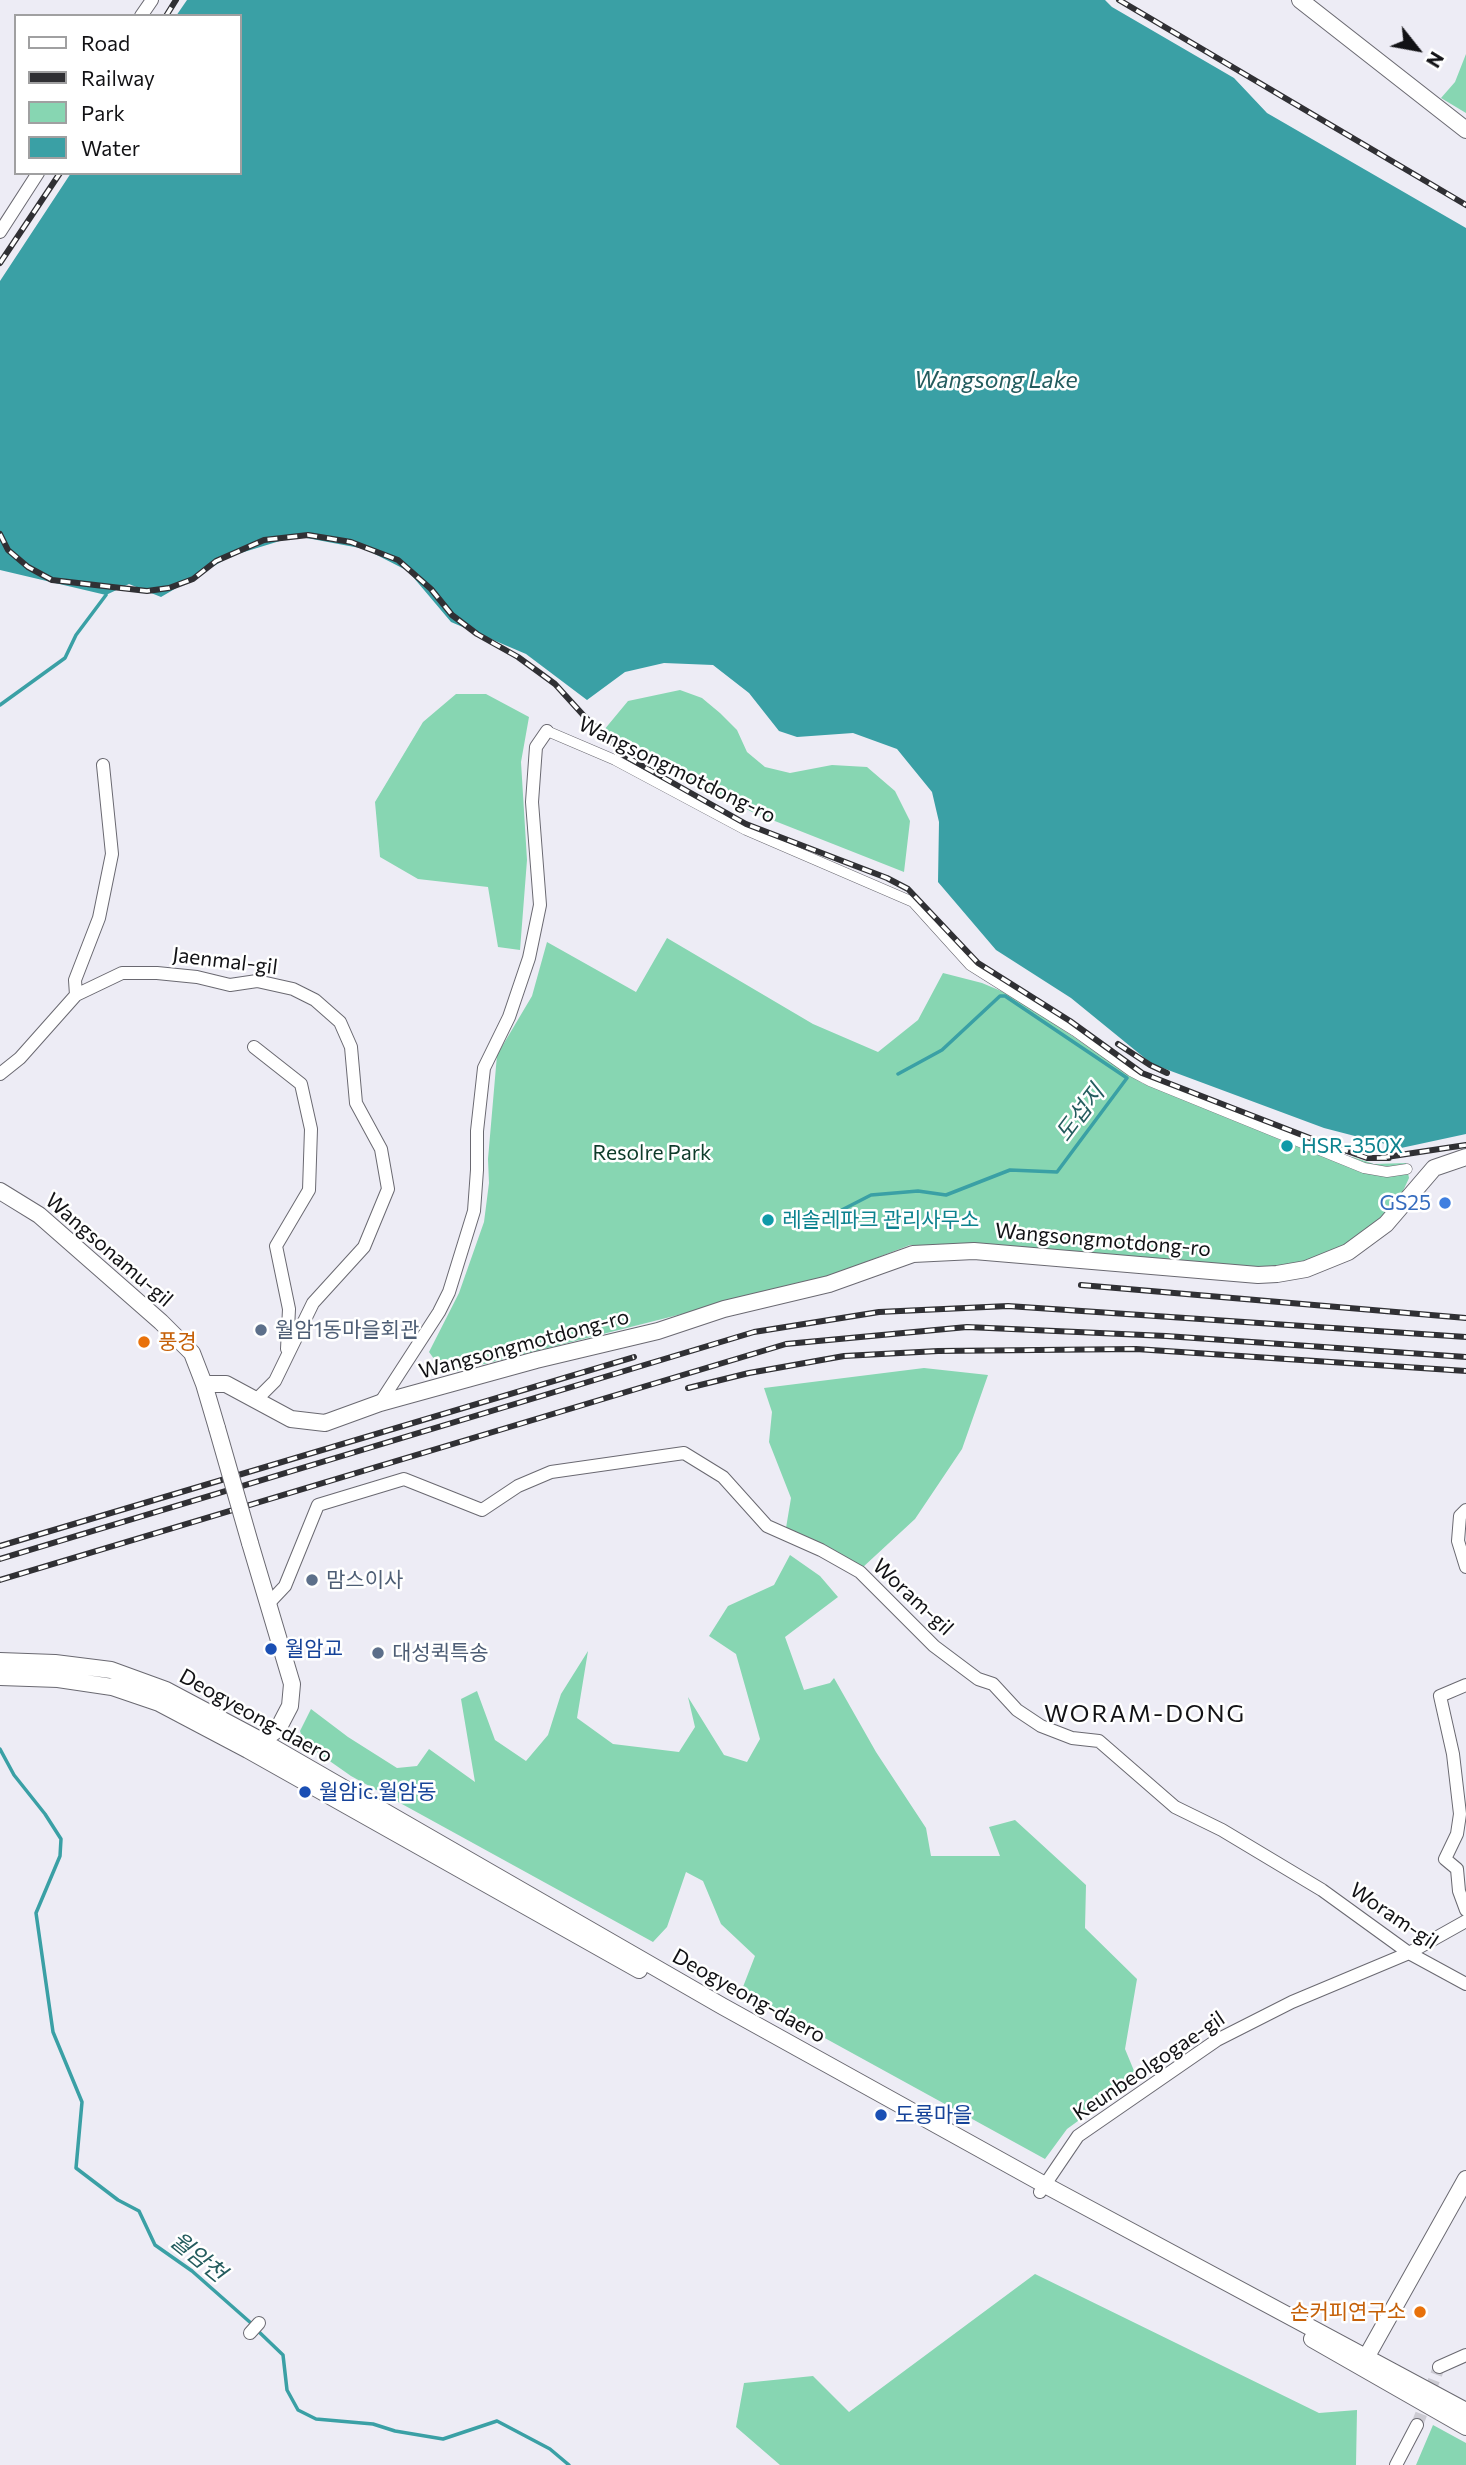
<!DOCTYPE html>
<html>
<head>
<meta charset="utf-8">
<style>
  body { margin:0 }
  #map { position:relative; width:1466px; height:2465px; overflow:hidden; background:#edecf5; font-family:Commissioner,sans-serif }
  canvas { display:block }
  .legend { position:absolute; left:14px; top:14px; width:228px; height:161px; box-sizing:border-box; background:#fff; border:2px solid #a0a0a1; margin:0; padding:9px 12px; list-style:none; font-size:21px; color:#121215 }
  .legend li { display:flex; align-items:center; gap:14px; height:35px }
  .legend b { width:35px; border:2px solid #a0a0a1 }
  .north { position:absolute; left:1382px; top:14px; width:70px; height:70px; -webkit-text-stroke:5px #fff; paint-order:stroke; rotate:121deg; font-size:19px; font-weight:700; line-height:28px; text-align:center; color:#121215 }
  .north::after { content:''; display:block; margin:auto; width:24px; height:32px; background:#121215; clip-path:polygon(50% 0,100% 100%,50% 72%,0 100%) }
</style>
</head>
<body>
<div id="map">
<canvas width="1466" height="2465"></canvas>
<ul class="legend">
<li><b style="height:9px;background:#fff"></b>Road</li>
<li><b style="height:9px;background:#303034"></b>Railway</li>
<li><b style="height:19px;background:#87d6b2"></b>Park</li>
<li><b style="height:19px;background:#3aa0a5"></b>Water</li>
</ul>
<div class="north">N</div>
</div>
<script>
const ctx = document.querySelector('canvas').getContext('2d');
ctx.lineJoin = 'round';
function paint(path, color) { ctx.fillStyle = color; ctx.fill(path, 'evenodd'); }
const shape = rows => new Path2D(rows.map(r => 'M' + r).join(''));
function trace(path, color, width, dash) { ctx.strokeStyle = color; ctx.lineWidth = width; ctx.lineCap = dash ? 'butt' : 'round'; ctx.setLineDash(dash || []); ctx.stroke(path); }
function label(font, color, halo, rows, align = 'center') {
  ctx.font = font + ' Commissioner,"Noto Sans KR",sans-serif'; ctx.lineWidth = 5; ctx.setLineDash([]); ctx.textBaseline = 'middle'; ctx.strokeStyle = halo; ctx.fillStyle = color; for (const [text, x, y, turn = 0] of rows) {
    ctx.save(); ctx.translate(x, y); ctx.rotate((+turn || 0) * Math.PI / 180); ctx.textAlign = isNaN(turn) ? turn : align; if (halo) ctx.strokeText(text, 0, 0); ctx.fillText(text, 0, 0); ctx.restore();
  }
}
const green = shape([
  [1466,54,1466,113,1441,98,1455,82],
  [680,690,702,698,720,713,737,730,747,752,765,767,790,773,832,765,867,767,895,791,910,821,904,872,752,812,621,743,604,730,628,701],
  [456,694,486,694,529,717,521,762,527,860,520,950,498,947,488,887,418,879,380,857,375,802,423,722],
  [667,938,813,1024,878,1052,918,1020,943,973,982,983,1013,996,1142,1083,1324,1155,1353,1157,1374,1164,1406,1163,1409,1178,1398,1202,1378,1223,1347,1245,1300,1266,1258,1270,971,1245,910,1245,824,1278,445,1374,429,1352,459,1293,484,1222,489,1183,488,1159,497,1055,532,996,547,942,636,992],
  [924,1368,988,1375,962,1449,915,1519,862,1568,830,1548,786,1528,791,1498,769,1442,772,1412,764,1388],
  [790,1555,820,1576,838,1597,785,1637,804,1690,830,1683,834,1678,876,1752,926,1828,931,1856,1000,1856,989,1827,1015,1820,1086,1885,1085,1928,1137,1979,1125,2049,1137,2078,1067,2129,1045,2159,741,1992,755,1956,721,1924,703,1881,686,1872,667,1927,653,1942,351,1776,304,1743,300,1731,311,1709,348,1737,397,1768,417,1766,429,1749,475,1782,461,1699,477,1691,495,1740,526,1761,548,1735,561,1694,588,1651,577,1718,613,1744,679,1752,695,1727,688,1697,724,1755,747,1762,760,1739,736,1654,709,1636,728,1606,774,1585],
  [1035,2274,1319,2413,1357,2410,1356,2465,780,2465,736,2427,744,2383,813,2376,849,2412],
  [1433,2425,1466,2443,1466,2465,1416,2465]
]);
const water = shape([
  [187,0,1105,0,1112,7,1234,78,1267,113,1466,228,1466,1134,1401,1148,1324,1128,1152,1064,1071,998,996,950,938,882,939,822,932,792,897,749,853,733,797,737,779,731,749,693,713,665,664,663,625,672,587,700,526,654,451,622,408,571,365,549,296,536,231,556,161,597,129,584,106,595,0,570,0,281,71,173,240,173,240,16,176,16]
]);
const stream = shape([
  [0,705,65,658,76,635,106,595],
  [832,1215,871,1195,918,1191,946,1195,1010,1170,1057,1172,1127,1078,1005,996,1000,996,942,1050,898,1074],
  [0,1749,14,1775,45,1814,61,1839,60,1856,36,1913,53,2032,82,2102,76,2168,118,2200,139,2211,155,2245,192,2271,252,2324],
  [257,2330,283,2355,287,2390,298,2410,316,2419,373,2424,395,2431,443,2439,497,2421,550,2449,569,2465]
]);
const minorTunnel = shape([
  [1417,2425,1439,2367]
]);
const pedestrian = shape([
  [547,731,615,760,746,830,913,902,970,965,1075,1031,1131,1071,1150,1081,1364,1168,1387,1172,1407,1169]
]);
const minor = shape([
  [141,16,152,0],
  [0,232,38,173],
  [76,995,75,980,99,918,112,854,103,765],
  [254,1047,301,1084,311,1129,309,1190,276,1246,289,1309,287,1349],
  [0,1074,20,1058,76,995,122,973,157,973,197,977,230,985,257,981,293,989,315,1000,340,1022,351,1047,356,1103,381,1149,388,1189,364,1247,313,1303,275,1381,256,1400],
  [380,1403,439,1312,449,1292,474,1211,477,1170,477,1131,484,1068,509,1017,529,958,540,905,532,802,536,747,547,731],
  [1466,1510,1460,1516,1458,1541,1466,1567],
  [268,1604,285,1586,318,1505,404,1479,482,1510,518,1486,551,1472,684,1453,723,1477,767,1526,821,1550,860,1572,934,1646,978,1679,993,1684,1017,1710,1041,1726,1072,1738,1099,1741,1175,1807,1222,1830,1322,1890,1409,1953,1466,1984],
  [1466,1685,1440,1696,1453,1754,1460,1814,1457,1834,1445,1859,1457,1869,1459,1891,1466,1910],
  [1040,2192,1078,2136,1217,2040,1292,2002,1409,1953,1466,1921],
  [250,2333,259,2323],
  [1439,2367,1466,2355],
  [1396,2465,1417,2425]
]);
const tertiary = shape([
  [1300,0,1466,130],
  [0,1191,39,1215,161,1322,192,1353,204,1384,217,1428],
  [204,1384,226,1384,291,1419,325,1423,380,1403,536,1360,658,1331,724,1309,829,1284,913,1254,974,1251,1258,1275,1277,1274,1306,1269,1348,1252,1386,1224,1434,1168,1466,1157],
  [250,1543,292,1684,290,1706,278,1729,256,1745],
  [0,1661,55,1663,111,1670,166,1690,262,1741,722,2006,1045,2185,1466,2411],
  [0,1677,58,1679,112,1687,159,1703,248,1750,639,1970],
  [1312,2339,1466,2427],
  [1363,2363,1466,2179]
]);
const rail = shape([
  [1119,0,1466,205],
  [166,16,176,0],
  [0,263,60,173],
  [0,534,8,550,28,567,52,580,147,591,169,588,193,579,216,561,264,540,308,535,351,542,398,560,431,589,452,615,477,634,518,657,555,684,585,717,625,756,746,824,887,878,908,889,978,963,1070,1021,1142,1073,1315,1140,1367,1158,1389,1158],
  [1118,1044,1150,1065,1167,1073],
  [1380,1158,1466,1145],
  [1081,1285,1466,1318],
  [688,1388,749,1373,844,1356,938,1351,1136,1349,1466,1371],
  [0,1546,634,1357],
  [0,1559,754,1332,879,1312,1008,1306,1466,1337],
  [0,1580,786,1344,967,1327,1166,1336,1466,1357]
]);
const tertiaryBridge = shape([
  [217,1428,250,1543]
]);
const markers = [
  [1287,1146,7,"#0f9aa8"],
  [1445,1203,7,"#3f7fe0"],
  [768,1220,7,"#0f9aa8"],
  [261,1330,7,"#5c6f8a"],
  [144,1342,7,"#e8710a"],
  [312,1580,7,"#5c6f8a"],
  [271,1649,7,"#1a4fb4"],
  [378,1653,7,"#5c6f8a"],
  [305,1792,7,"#1a4fb4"],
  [881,2115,7,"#1a4fb4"],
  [1420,2312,7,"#e8710a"]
];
const streetNames = [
  ["Wangsongmotdong-ro",677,770,26],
  ["Jaenmal-gil",225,961,7],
  ["Wangsongmotdong-ro",1103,1240,5],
  ["Wangsonamu-gil",109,1250,41],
  ["Wangsongmotdong-ro",524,1344,-15],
  ["Woram-gil",913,1597,43],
  ["Deogyeong-daero",256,1716,29],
  ["Woram-gil",1394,1916,34],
  ["Deogyeong-daero",749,1996,29],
  ["Keunbeolgogae-gil",1149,2066,-34]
];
const cultureNames = [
  ["HSR-350X",1301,1146],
  ["레솔레파크 관리사무소",782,1220]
];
const parkNames = [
  ["Resolre Park",652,1153]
];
const shopNames = [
  ["GS25",1431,1203]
];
const serviceNames = [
  ["월암1동마을회관",275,1330],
  ["맘스이사",326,1580],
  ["대성퀵특송",392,1653]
];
const foodNames = [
  ["풍경",158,1342],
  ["손커피연구소",1406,2312,"right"]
];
const transitNames = [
  ["월암교",285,1649],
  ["월암ic.월암동",319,1792],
  ["도룡마을",895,2115]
];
const waterNames = [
  ["Wangsong Lake",996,380],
  ["도섭지",1080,1113,-53],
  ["월암천",198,2257,39]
];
const quarterNames = [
  ["WORAM-DONG",1145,1714]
];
paint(green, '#87d6b2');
paint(water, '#3aa0a5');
trace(stream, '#3aa0a5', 3.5);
trace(minorTunnel, '#cccbd3', 12, [12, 6]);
trace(pedestrian, '#6a6971', 11);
trace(minor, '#6a6971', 14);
trace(tertiary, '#6a6971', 18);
trace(pedestrian, '#fff', 10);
trace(minor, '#fff', 12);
trace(tertiary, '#fff', 16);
trace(rail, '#303034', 6);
trace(rail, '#fff', 3.5, [10]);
trace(tertiaryBridge, '#6a6971', 18, []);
trace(tertiaryBridge, '#fff', 16);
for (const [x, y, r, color] of markers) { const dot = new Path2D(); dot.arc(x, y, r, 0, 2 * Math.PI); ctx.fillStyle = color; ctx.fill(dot); trace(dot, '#fff', 2.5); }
label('21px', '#121215', '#fff', streetNames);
label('21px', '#0d838f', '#fff', cultureNames, 'left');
label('21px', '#0e3b2a', '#fff', parkNames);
label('21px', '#366cbe', '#fff', shopNames, 'right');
label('21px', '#4e5e75', '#fff', serviceNames, 'left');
label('21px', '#c56008', '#fff', foodNames, 'left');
label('21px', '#164399', '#fff', transitNames, 'left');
label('italic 23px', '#245c5e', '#fff', waterNames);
ctx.letterSpacing = '2px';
label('24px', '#121215', '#fff', quarterNames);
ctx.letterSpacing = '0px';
</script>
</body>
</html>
